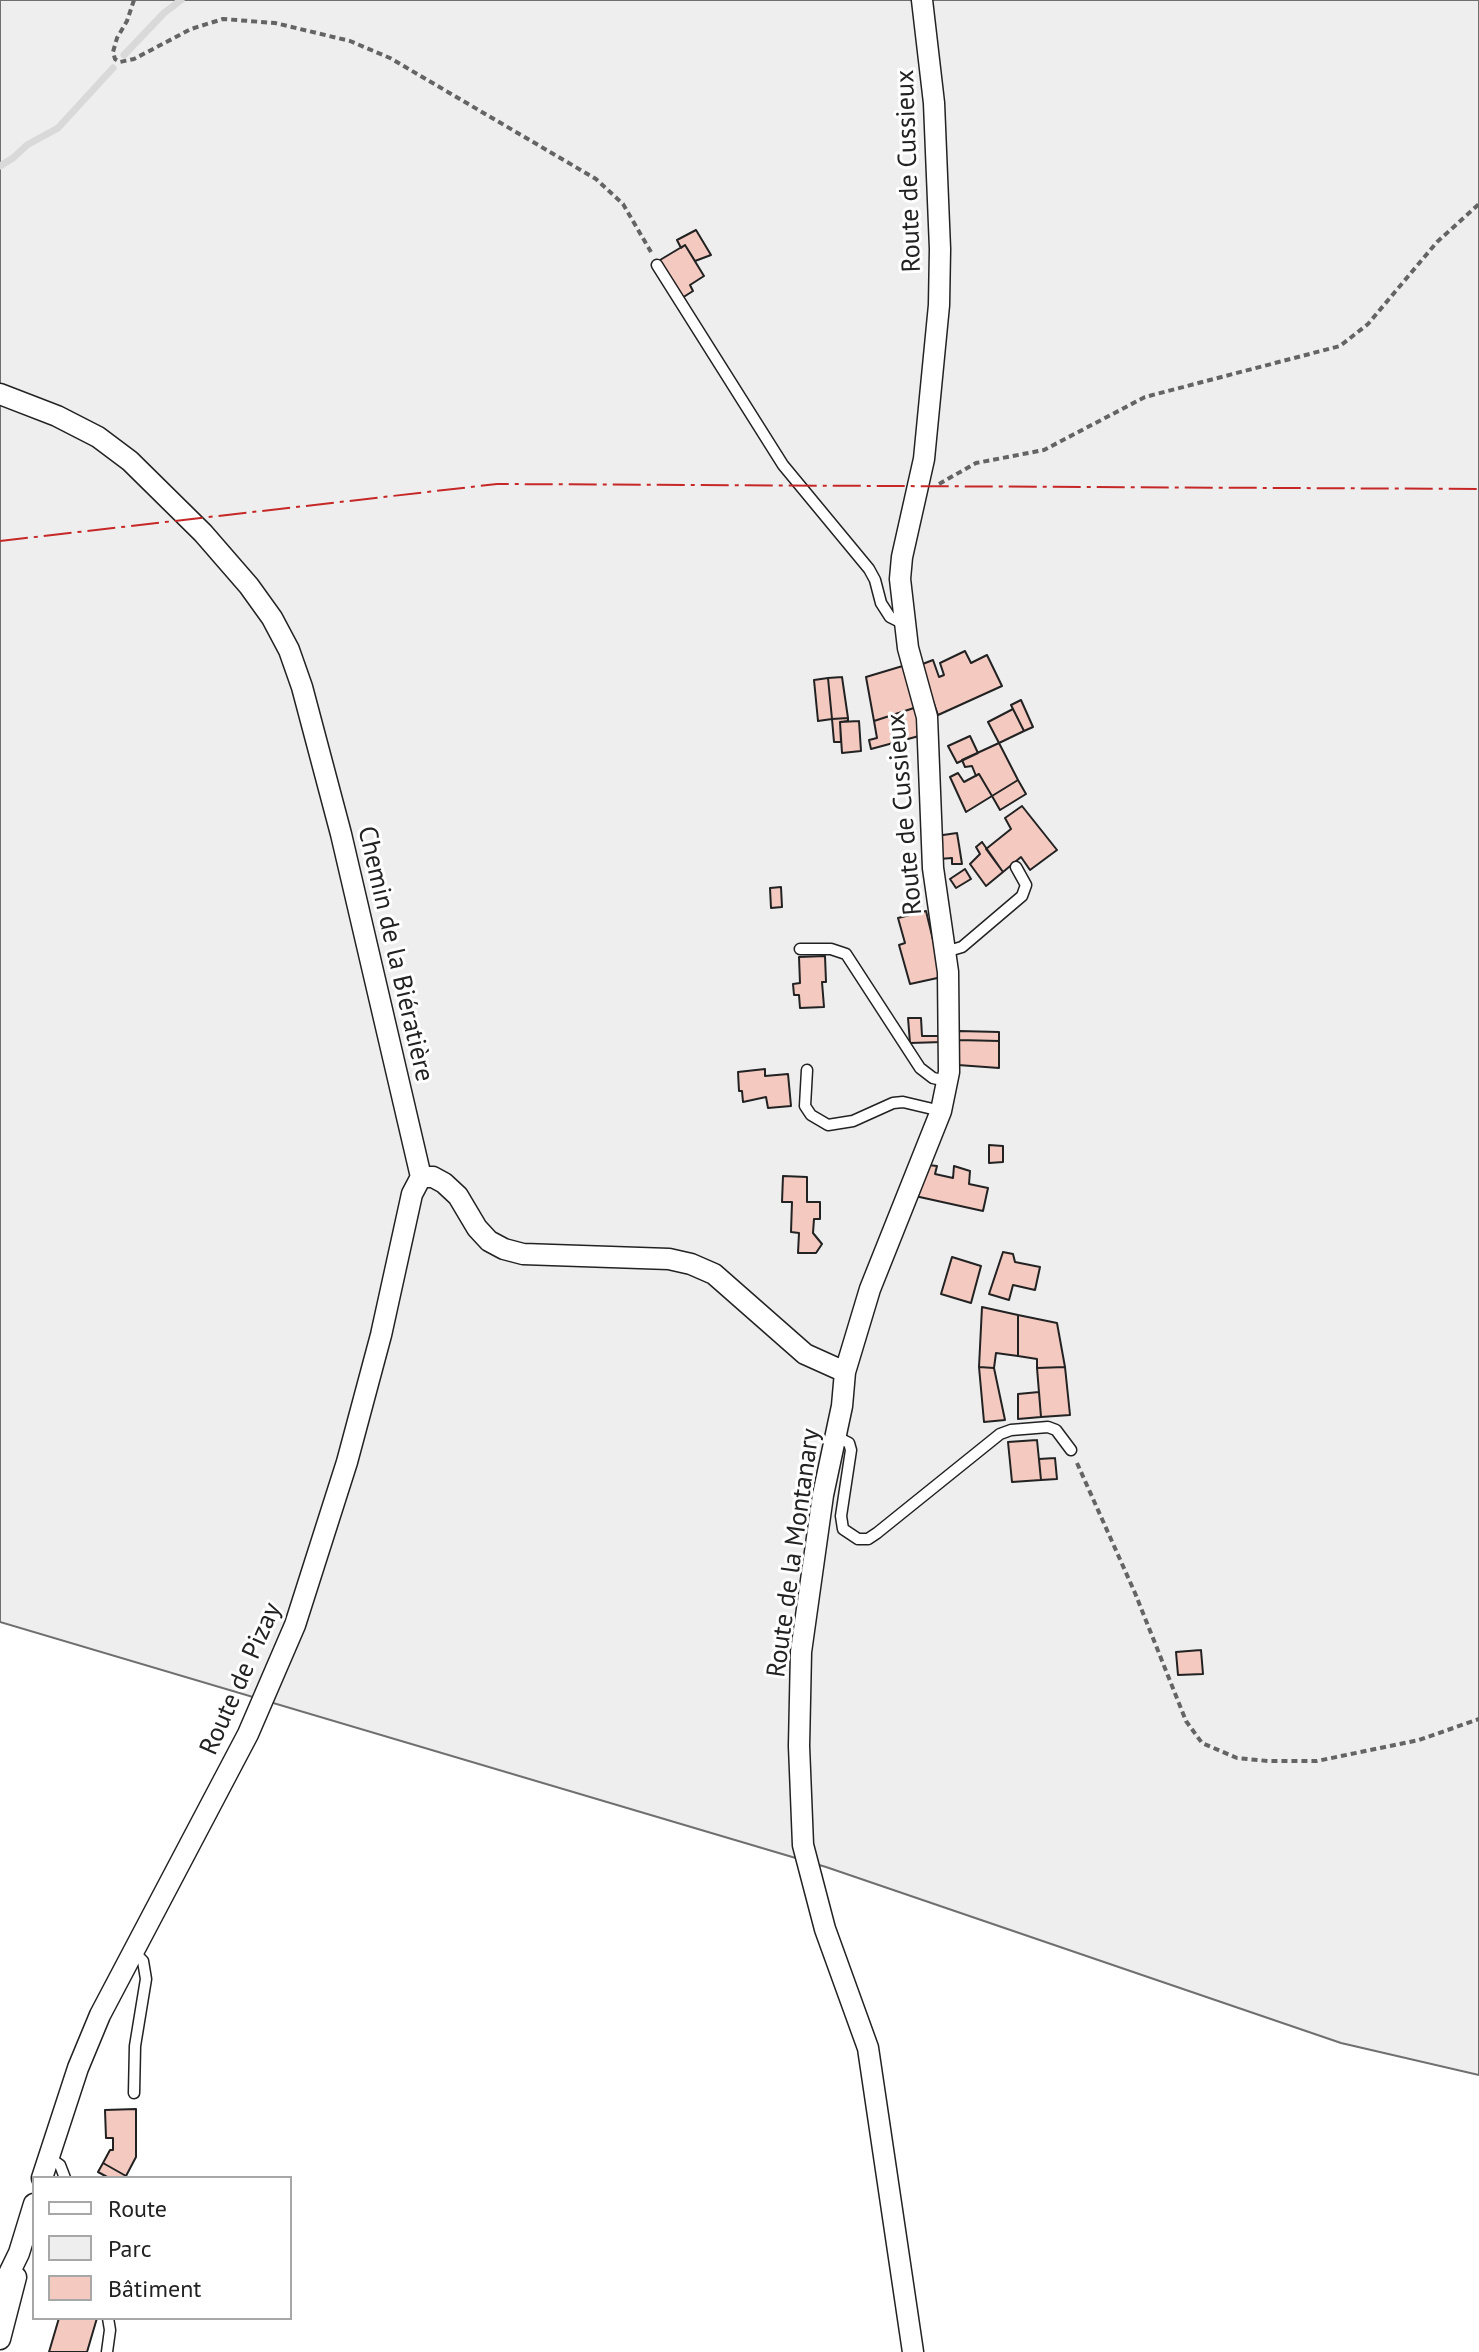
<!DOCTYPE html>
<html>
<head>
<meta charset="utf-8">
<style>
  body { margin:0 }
  #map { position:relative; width:1479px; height:2352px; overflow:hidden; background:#fff; font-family:"PT Sans",sans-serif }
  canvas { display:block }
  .legend { position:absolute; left:32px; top:2176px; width:260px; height:144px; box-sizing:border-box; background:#fff; border:2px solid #a7a7a7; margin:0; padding:10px 14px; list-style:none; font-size:24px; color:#222 }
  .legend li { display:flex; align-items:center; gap:16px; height:40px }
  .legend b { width:40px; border:2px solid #a7a7a7 }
</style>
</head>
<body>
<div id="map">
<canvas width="1479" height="2352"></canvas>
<ul class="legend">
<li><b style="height:10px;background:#fff"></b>Route</li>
<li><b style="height:22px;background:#eee"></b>Parc</li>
<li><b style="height:22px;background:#f3c9c0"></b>Bâtiment</li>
</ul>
</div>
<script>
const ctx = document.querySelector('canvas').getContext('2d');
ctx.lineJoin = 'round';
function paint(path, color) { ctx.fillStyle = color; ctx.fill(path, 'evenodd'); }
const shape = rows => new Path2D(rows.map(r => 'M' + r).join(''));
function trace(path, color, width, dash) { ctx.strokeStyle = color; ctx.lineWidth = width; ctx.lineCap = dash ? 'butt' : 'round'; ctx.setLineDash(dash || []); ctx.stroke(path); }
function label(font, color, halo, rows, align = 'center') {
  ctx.font = font + ' "PT Sans",sans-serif'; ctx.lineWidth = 6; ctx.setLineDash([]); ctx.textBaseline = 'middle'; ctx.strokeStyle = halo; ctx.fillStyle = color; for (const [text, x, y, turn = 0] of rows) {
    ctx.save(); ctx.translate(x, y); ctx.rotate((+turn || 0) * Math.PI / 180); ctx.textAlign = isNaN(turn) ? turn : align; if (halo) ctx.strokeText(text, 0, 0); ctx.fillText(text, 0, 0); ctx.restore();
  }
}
const green = shape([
  [0,0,1479,0,1479,2075,1341,2043,826,1867,0,1622,0,0]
]);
const stream = shape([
  [124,55,164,13,181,0],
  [0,166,13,158,27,145,58,128,113,68]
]);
const building = shape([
  [696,230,711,255,695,261,685,245,681,248,677,240,696,230],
  [685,245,704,276,690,285,693,291,682,298,660,260,685,245],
  [965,651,971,663,987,655,1002,686,938,715,920,665,933,660,939,677,944,675,940,663,965,651],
  [906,665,917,707,874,721,866,677,906,665],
  [842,677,848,718,832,719,828,678,842,677],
  [828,678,832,719,818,721,814,680,828,678],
  [1021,700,1033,727,1024,731,1011,705,1021,700],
  [917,707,919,736,871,749,869,740,877,738,874,721,917,707],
  [1013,709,1024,731,999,743,988,722,1013,709],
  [848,718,848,721,840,722,841,742,834,742,832,719,848,718],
  [859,721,861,751,842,753,840,722,859,721],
  [970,736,978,753,957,763,948,746,970,736],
  [999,743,1018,780,992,796,979,774,976,776,972,766,965,767,962,760,999,743],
  [958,773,964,782,979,774,992,796,966,812,950,777,958,773],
  [1018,780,1026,794,1000,810,992,796,1018,780],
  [1022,806,1057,850,1030,870,1021,857,1003,872,986,849,1011,829,1005,818,1022,806],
  [957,833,959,845,962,864,952,864,952,858,939,859,936,836,957,833],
  [982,842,1003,872,986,886,970,864,980,854,976,847,982,842],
  [965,869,971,879,956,888,950,879,965,869],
  [781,887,782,907,771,908,770,888,781,887],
  [926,911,942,977,910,984,899,945,905,943,898,918,926,911],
  [825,956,826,982,822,982,824,1007,800,1008,799,995,794,995,793,984,800,983,799,957,825,956],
  [908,1018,921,1018,922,1036,943,1036,943,1042,910,1043,908,1018],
  [959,1031,999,1032,999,1041,959,1040,959,1031],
  [959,1040,999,1041,999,1068,958,1065,959,1040],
  [765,1069,765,1076,788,1074,791,1106,768,1108,766,1097,743,1102,742,1091,739,1091,738,1072,765,1069],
  [989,1145,1003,1146,1003,1162,989,1163,989,1145],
  [928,1165,937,1166,935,1174,953,1178,954,1166,970,1171,969,1184,988,1188,983,1211,915,1196,928,1165],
  [783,1176,807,1177,807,1202,820,1202,820,1219,814,1219,813,1233,822,1244,816,1253,798,1253,799,1233,791,1232,792,1202,782,1202,783,1176],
  [1003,1252,1013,1254,1015,1262,1040,1267,1035,1290,1013,1285,1009,1300,989,1294,1003,1252],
  [952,1257,981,1266,971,1303,941,1294,952,1257],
  [982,1307,1018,1315,1018,1356,996,1353,994,1368,979,1367,982,1307],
  [1018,1315,1057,1323,1065,1367,1037,1368,1037,1359,1018,1356,1018,1315],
  [979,1367,994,1368,1005,1420,984,1422,979,1367],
  [1065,1367,1070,1415,1041,1417,1037,1368,1065,1367],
  [1039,1392,1041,1417,1018,1419,1018,1394,1039,1392],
  [1037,1440,1041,1480,1012,1482,1008,1442,1037,1440],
  [1055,1458,1057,1479,1041,1480,1039,1459,1055,1458],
  [1201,1650,1203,1674,1178,1675,1176,1652,1201,1650],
  [136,2109,136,2157,126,2176,103,2163,110,2150,113,2150,113,2138,106,2138,105,2110,136,2109],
  [103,2163,126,2176,125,2178,109,2178,98,2172,103,2163],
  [59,2318,97,2318,87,2352,49,2352,59,2318]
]);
const path = shape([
  [134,0,127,21,117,38,113,52,115,59,120,62,134,59,191,29,223,19,275,23,350,41,390,58,596,179,623,204,651,252],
  [939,484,976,463,1044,450,1145,397,1340,346,1368,324,1437,242,1479,204],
  [1077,1463,1135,1593,1186,1721,1202,1743,1237,1758,1268,1761,1317,1761,1419,1740,1479,1719]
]);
const service = shape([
  [657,265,783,465,869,569,875,580,881,603,890,617,904,624],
  [800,949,831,949,846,954,920,1068,933,1078,947,1081],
  [945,952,962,947,1022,896,1026,885,1016,867],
  [807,1070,805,1106,811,1115,828,1125,853,1121,893,1103,903,1102,941,1111],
  [835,1436,849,1443,851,1450,841,1516,843,1529,858,1539,868,1539,877,1533,1000,1434,1011,1430,1048,1427,1056,1430,1071,1450],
  [133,1951,143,1961,146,1979,135,2046,134,2093],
  [50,2158,60,2165,65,2178],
  [107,2352,110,2330,108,2318]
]);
const minor = shape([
  [0,394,57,416,98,437,130,461,203,533,249,586,272,618,289,650,302,687,341,834,421,1177],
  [421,1177,433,1177,444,1183,458,1196,477,1228,489,1241,504,1249,523,1254,669,1259,691,1264,714,1274,805,1354,845,1372],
  [42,2178,78,2068,100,2015,248,1734,295,1625,347,1462,381,1335,412,1194,421,1177],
  [0,2292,19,2253,34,2204],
  [0,2339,16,2277],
  [913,2352,868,2048,825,1929,803,1845,799,1746,801,1652,823,1495,842,1406,845,1372,870,1289,941,1111,949,1072,948,972,933,868,927,717,908,648,900,579,902,557,924,459,939,305,940,249,934,103,922,0]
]);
const power = shape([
  [0,541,497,484,1479,489]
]);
const streetNames = [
  ["Route de Cussieux",909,171,-92],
  ["Route de Cussieux",905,814,-95],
  ["Chemin de la Biératière",395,954,77],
  ["Route de la Montanary",794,1553,-82],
  ["Route de Pizay",241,1679,-66]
];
paint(green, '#eee');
trace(green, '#6f6f6f', 2);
trace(stream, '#d9d9d9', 7);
paint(building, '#f3c9c0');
trace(building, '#222', 2);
trace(service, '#222', 13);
trace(minor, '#222', 23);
trace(path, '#646464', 4, [6, 4]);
trace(service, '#fff', 10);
trace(minor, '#fff', 20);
trace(power, '#c62828', 2, [28, 6, 4, 6]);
label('26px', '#222', '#fff', streetNames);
</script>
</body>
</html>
